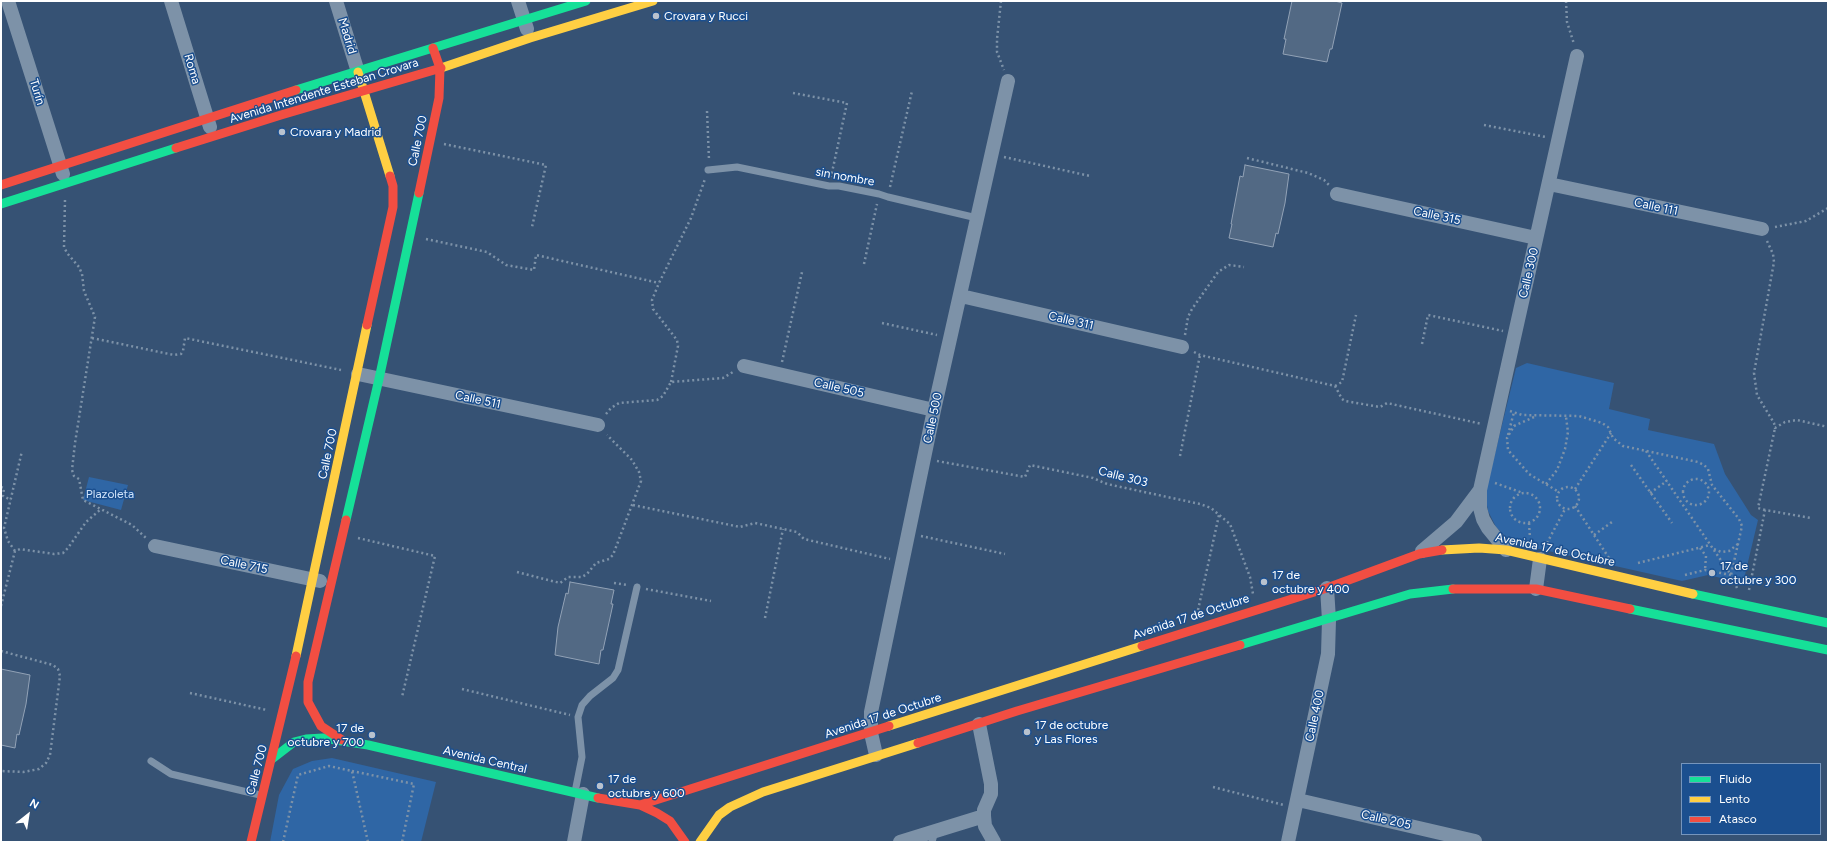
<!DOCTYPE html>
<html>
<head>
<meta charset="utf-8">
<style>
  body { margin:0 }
  #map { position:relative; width:1829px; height:843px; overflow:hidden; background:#365274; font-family:Figtree,sans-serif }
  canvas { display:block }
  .frame { position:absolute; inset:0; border:2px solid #fff; pointer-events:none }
  .legend { position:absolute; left:1681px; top:763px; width:140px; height:72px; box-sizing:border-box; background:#1b4f8f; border:1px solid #7695bc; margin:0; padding:5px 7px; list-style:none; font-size:12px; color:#fff }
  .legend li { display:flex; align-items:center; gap:8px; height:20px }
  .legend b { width:20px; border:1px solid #7695bc }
  .north { position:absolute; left:8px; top:795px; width:40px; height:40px; -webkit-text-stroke:3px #1b4f8f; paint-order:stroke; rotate:30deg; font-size:11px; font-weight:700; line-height:16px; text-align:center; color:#fff }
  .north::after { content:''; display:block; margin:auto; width:14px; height:18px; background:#fff; clip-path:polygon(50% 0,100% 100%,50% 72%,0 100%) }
</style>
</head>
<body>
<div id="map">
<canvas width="1829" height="843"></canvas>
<div class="frame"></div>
<ul class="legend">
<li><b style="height:5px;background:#16e098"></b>Fluido</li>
<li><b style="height:5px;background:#ffcf43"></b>Lento</li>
<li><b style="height:5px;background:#f24e42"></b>Atasco</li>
</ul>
<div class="north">N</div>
</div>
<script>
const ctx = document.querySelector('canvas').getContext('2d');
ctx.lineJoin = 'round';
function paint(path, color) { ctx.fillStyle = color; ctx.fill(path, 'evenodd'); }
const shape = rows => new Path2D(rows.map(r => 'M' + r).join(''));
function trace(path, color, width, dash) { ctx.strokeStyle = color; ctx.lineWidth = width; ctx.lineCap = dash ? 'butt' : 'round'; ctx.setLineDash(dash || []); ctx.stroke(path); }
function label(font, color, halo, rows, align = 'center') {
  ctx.font = font + ' Figtree,sans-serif'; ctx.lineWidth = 3; ctx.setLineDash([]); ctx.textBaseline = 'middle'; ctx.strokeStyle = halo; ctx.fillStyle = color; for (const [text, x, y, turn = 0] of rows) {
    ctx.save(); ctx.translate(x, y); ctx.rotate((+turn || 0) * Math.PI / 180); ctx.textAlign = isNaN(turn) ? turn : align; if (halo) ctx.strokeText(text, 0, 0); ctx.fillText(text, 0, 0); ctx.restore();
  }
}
const green = shape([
  [1527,363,1614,383,1609,409,1650,419,1648,430,1714,444,1725,474,1751,515,1758,520,1743,583,1708,575,1682,581,1517,544,1506,537,1496,527,1488,511,1485,494,1516,368],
  [89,477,128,485,121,510,83,500],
  [332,758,436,782,421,842,270,842,279,795,293,769,312,761]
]);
const building = shape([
  [1292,1,1335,1,1342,3,1332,49,1330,49,1327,62,1283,54,1286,39,1284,39,1292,1],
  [1245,165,1289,174,1285,203,1278,234,1276,233,1273,247,1229,238,1232,224,1231,224,1240,176,1243,177,1245,165],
  [570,582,614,590,611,604,613,604,603,650,601,650,599,664,555,655,558,627,566,593,568,594,570,582],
  [1,669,30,675,26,704,19,735,17,734,15,748,1,745,1,669]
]);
const path = shape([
  [1001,1,997,39,997,52,1004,70],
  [1566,1,1567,22,1574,44],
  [793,93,847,103,831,177],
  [707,111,709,160],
  [1484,125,1546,137],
  [444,144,546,165,532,227],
  [1004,157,1090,176],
  [1247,158,1308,173,1324,180,1329,185],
  [890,187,912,91],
  [65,200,64,247,67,253,79,267,82,274,84,291,95,317,75,443,72,470,74,476,79,479,83,500,132,525,146,538],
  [1775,227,1806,221,1828,208],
  [426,239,487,252,506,265,534,270,536,255,659,283],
  [1767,241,1773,254,1774,262,1754,373,1757,395,1774,423,1775,428,1785,422,1797,420,1828,427],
  [864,264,877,204],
  [882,323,937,335],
  [1185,335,1188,317,1192,309,1218,272,1229,265,1244,267],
  [92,338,174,355,181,354,183,351,185,338,341,370],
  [1422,344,1428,315,1503,331],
  [1194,352,1200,355,1335,386,1342,399,1345,401,1380,407,1387,403,1482,424],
  [782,362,802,272],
  [671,382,678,346,677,340,653,309,652,300,659,283,691,218,705,179],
  [1335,386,1342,382,1356,315],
  [1510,411,1522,415,1579,416,1602,423,1608,427,1613,438,1623,446,1698,462,1704,465,1708,469,1712,485,1739,519,1742,526,1731,575,1737,588],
  [606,414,611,408,619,403,657,400,663,396,671,382,723,378,733,372],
  [1534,417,1514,426,1507,438,1508,450,1529,474,1559,492],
  [1508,435,1514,412],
  [1646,451,1731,575],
  [1180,456,1200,355],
  [937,461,1025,477,1030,465,1093,478,1107,484,1200,504,1211,508,1230,524,1250,577,1253,594],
  [1631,465,1672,523],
  '1683 492a13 13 0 1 1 26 0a13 13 0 1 1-26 0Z',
  [1495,483,1523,493],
  [1546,484,1557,470,1565,449,1568,432,1566,417],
  '1557 498a11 11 0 1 1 22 0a11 11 0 1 1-22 0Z',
  [1,487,4,488,3,496,11,500],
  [1575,489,1611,433],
  '1510 508a15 15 0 1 1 30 0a15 15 0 1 1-30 0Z',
  [1650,493,1667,481],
  [633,505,740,527,755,523,797,532,804,539,890,559],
  [1575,506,1609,558],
  [1765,510,1758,508,1775,428],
  [1529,523,1530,538],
  [1594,535,1612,522],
  [921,536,1005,554],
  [358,538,435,556,402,697],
  [1547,543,1565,509],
  [1700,548,1706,556,1705,570],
  [1714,549,1721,552,1729,551,1738,544],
  [15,551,8,541,4,528,22,451],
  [1638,563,1710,545],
  [517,572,560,583,568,577,582,577,587,574,596,563,609,559,613,555,641,481,639,472,632,460,607,435],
  [1685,575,1705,570,1731,575],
  [614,583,628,585],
  [646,589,711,601],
  [1749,590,1765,510,1811,518],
  [1,606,15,551,20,549,54,554,63,553,68,548,86,522,101,509],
  [1198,610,1219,515],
  [765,618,783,529],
  [1,651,53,665,58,669,60,676,50,755,46,763,39,769,23,772,1,771],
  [462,689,570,715],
  [190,693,267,710],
  [352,771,414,784,402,842],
  [1213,787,1284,805],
  [283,842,298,775,329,766,352,771,368,842]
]);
const lane = shape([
  [708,170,737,167,829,186,839,186,879,194,888,197,977,218],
  [151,761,171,774,260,795],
  [575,792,582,757,578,717,582,705,590,696,613,678,618,670,637,587],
  [932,842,935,831]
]);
const street = shape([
  [8,1,63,174],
  [171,1,210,127],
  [336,1,358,72],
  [518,1,527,29],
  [1549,184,1762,229],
  [1337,194,1536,238],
  [961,296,1182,347],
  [744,366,934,410],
  [358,374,598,425],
  [155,546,320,581],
  [1506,550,1488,528,1483,519,1480,508,1480,490,1577,56],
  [1422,551,1456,522,1480,490],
  [1536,589,1540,559],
  [876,755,871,733,871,712,934,410,1008,81],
  [1298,800,1475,841],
  [984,816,985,826,994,842],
  [574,842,583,794],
  [900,842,984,816,984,810,991,794,991,784,979,724],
  [1288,842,1328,654,1329,620,1327,588]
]);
const fast = shape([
  [296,90,586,1],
  [1,204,176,148],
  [346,520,379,379,419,193],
  [1693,594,1828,623],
  [1630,609,1828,650],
  [1240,645,1410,594,1453,589],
  [272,759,294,742,306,739,323,738,368,745,598,798]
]);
const slow = shape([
  [441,68,530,38,653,1],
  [358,72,390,176],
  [1442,550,1479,548,1506,550,1693,594],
  [296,656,367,325],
  [889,726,1142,646],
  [700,842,719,815,730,807,763,792,918,743]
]);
const jam = shape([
  [176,148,281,115,441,68],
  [1,185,296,90],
  [419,193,439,98,440,68,433,48],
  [367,325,393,207,393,186,390,176],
  [1453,589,1536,589,1630,609],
  [1142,646,1327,588,1419,554,1442,550],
  [342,740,321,726,308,702,308,682,346,520],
  [918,743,1017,711,1240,645],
  [598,798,640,805,657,813,670,821,685,842],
  [640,805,889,726],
  [251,842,296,656]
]);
const markers = [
  [656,16,4,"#b9c2ce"],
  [282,132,4,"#b9c2ce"],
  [1712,573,4,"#b9c2ce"],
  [1264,582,4,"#b9c2ce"],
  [1027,732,4,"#b9c2ce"],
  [372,735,4,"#b9c2ce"],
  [600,786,4,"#b9c2ce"]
];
const poiNames = [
  ["Crovara y Rucci",664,16],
  ["Crovara y Madrid",290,132],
  ["17 de",1720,566],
  ["octubre y 300",1720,580],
  ["17 de",1272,575],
  ["octubre y 400",1272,589],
  ["17 de octubre",1035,725],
  ["y Las Flores",1035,739],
  ["17 de",364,728,"right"],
  ["octubre y 700",364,742,"right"],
  ["17 de",608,779],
  ["octubre y 600",608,793]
];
const streetNames = [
  ["Madrid",347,36,73],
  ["Roma",192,69,73],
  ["Avenida Intendente Esteban Crovara",324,91,-17],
  ["Turín",37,92,73],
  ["Calle 700",418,141,-78],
  ["sin nombre",845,177,10],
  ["Calle 111",1656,207,12],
  ["Calle 315",1437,216,12],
  ["Calle 300",1529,273,-77],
  ["Calle 311",1071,321,13],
  ["Calle 505",839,388,13],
  ["Calle 511",478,400,12],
  ["Calle 500",933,418,-78],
  ["Calle 700",328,454,-78],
  ["Calle 303",1123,477,14],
  ["Avenida 17 de Octubre",1555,550,12],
  ["Calle 715",244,565,12],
  ["Avenida 17 de Octubre",1191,617,-18],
  ["Avenida 17 de Octubre",883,716,-18],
  ["Calle 400",1315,716,-78],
  ["Avenida Central",485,760,13],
  ["Calle 700",257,770,-75],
  ["Calle 205",1386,820,13]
];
const parkNames = [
  ["Plazoleta",110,494]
];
paint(green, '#2f66a5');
paint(building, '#526984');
trace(building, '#92a2b6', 1);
trace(path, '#7d92a8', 2.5, [2, 3]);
trace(lane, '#7d92a8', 7);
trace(street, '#7d92a8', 14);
trace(fast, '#16e098', 9);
trace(slow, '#ffcf43', 9);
trace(jam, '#f24e42', 9);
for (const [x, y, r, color] of markers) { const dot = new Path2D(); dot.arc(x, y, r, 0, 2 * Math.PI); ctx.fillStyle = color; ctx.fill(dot); trace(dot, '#1b4f8f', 1.5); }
label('12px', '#fff', '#1b4f8f', poiNames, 'left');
label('12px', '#fff', '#1b4f8f', streetNames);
label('12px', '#cfe3fa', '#1b4f8f', parkNames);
</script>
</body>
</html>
